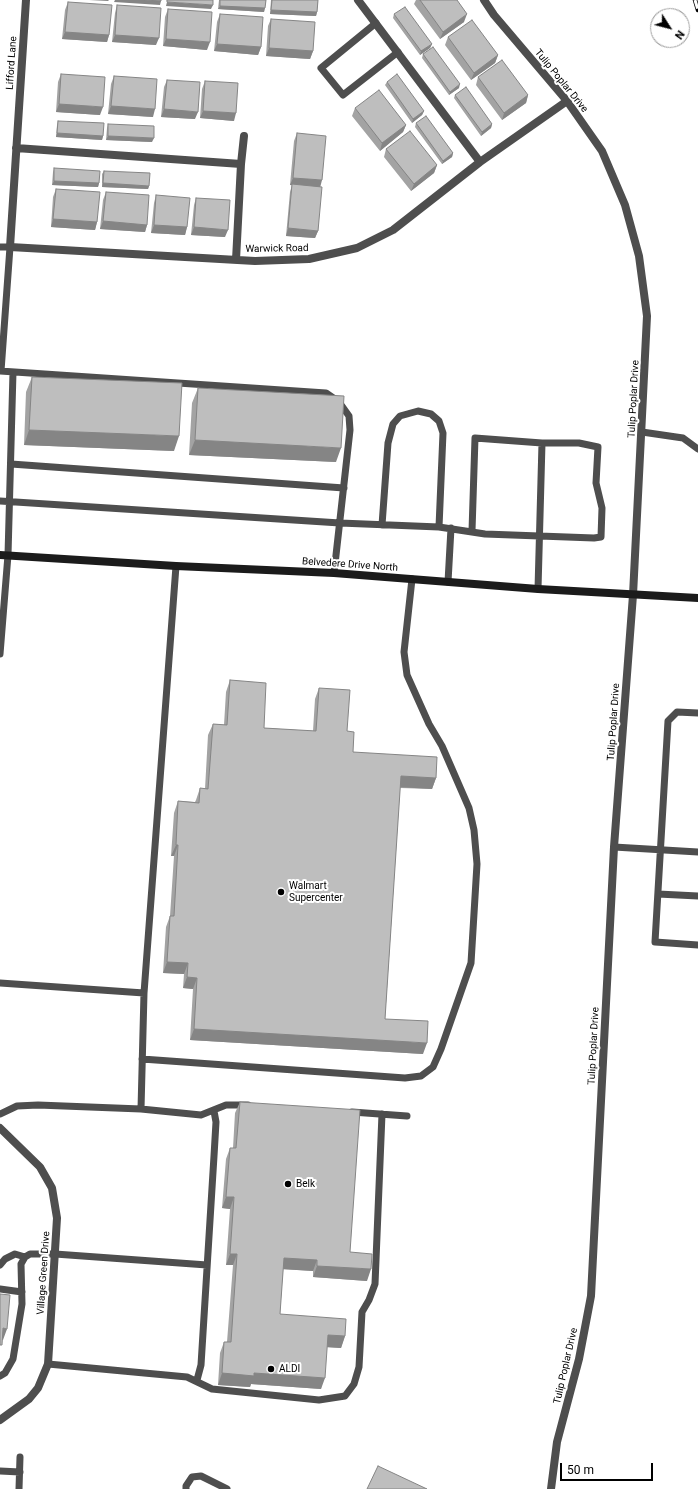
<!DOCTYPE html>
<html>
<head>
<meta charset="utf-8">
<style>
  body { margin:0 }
  #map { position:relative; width:698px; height:1489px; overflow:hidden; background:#fff; font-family:Roboto,sans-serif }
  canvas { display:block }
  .north { position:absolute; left:650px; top:8px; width:40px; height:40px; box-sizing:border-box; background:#fff; border:1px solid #999; border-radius:50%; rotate:126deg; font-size:11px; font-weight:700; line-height:16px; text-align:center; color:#000 }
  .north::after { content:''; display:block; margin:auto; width:14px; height:18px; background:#000; clip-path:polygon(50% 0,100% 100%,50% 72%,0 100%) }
  .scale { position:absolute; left:560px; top:1463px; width:93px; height:18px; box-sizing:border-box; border:2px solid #000; border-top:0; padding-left:5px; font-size:12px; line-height:14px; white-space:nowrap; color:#000; -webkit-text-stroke:3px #fff; paint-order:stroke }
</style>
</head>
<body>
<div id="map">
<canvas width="698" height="1489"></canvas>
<div class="north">N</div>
<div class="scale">50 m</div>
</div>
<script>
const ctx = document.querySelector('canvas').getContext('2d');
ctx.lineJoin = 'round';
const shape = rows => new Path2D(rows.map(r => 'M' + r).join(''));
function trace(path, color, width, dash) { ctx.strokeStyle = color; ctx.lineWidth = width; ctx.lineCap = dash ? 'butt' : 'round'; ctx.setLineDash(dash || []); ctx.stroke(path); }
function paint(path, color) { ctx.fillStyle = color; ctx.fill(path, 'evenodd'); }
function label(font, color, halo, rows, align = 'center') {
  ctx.font = font + ' Roboto,sans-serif'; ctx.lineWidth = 4; ctx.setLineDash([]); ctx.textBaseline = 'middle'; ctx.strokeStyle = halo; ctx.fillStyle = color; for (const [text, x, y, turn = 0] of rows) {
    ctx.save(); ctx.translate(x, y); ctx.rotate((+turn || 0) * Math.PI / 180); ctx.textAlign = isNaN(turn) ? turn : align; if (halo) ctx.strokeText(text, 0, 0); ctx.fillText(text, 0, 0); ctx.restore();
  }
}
const lane = shape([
  [376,23,321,68,343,95,398,52],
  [0,247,10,247,1,371],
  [0,371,326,393,339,402,349,416,350,430,334,573],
  [642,432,683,438,698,449],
  [11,464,344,488],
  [0,501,340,523,439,527,485,534,594,538,601,537,602,508,596,483,598,447,579,443,542,443,475,438,472,531],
  [382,525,388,443,393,424,400,416,418,411,431,414,439,421,443,433,439,527],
  [448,582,451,528],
  [538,589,542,443],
  [0,654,8,555,13,372],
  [698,713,677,712,668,721,655,942,698,945],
  [614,847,698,852],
  [658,894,698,896],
  [0,983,144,993],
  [142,1059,405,1078,421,1076,433,1067,441,1049,471,963,477,864,474,830,469,808,442,746,429,724,407,675,404,652,412,579],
  [141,1109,144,993,176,566],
  [352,1112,407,1116],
  [0,1114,17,1106,38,1105,141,1109,201,1115,226,1105,248,1105],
  [0,1265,5,1259,15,1254,25,1257],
  [0,1289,22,1292],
  [48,1364,187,1377,212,1389,319,1400,345,1396,354,1384,359,1367,362,1312,369,1300,375,1284,382,1114],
  [0,1376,5,1373,13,1359,22,1304,21,1264,25,1257,30,1254,55,1254,207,1265],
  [197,1380,201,1365,214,1156,216,1122,214,1111],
  [0,1471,20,1472],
  [19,1489,20,1457],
  [186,1489,186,1486,192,1477,201,1476,227,1489]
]);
const street = shape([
  [26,0,10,247,255,261,309,259,357,248,393,230,480,162,567,101],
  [358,0,480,162],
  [484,0,494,15,567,101,602,151,625,205,639,256,647,316,633,595,614,847,591,1296,579,1359,557,1442,551,1489],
  [16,148,241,164,236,260],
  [241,164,244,136],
  [0,1128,40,1167,52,1188,57,1218,48,1364,38,1388,29,1399,0,1420]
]);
const secondary = shape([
  [0,555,176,566,334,573,538,589,698,598]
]);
const rail = shape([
  [695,0,698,10]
]);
const wall = shape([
  [219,0,266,0,264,12,218,9],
  [271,0,318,0,317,12,316,16,270,14],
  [416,0,457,0,464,22,440,39,414,4],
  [68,2,109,35,107,42,62,39,65,10],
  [117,5,156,45,112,42,115,13],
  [168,9,207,50,163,46,165,17],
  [220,14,261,47,258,55,214,51,217,22],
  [394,14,432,44,430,48,420,55,393,18],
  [271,19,313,51,310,59,266,56,268,26],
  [448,37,498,55,495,63,471,80,445,45],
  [423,54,459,88,449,95,422,58],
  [61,74,100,115,56,112,58,82],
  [114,76,153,117,108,114,111,84],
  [478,77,528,95,526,103,502,120,476,85],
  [167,80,195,119,161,117,164,87],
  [205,81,234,121,200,118,202,89],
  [387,82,424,111,422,115,412,123,385,85],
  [455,95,492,124,491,128,481,136,454,98],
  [355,108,406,125,403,132,380,151,352,116],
  [58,121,103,136,102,140,56,137,57,125],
  [416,123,453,153,452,157,442,164,415,127],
  [108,124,152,142,106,140,107,128],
  [297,133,320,187,318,231,315,238,286,236,290,192,292,185,290,185,294,141],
  [386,149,437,165,434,173,411,191,384,157],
  [54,168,99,183,98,187,52,185,53,172],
  [104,171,149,186,148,189,102,187,102,174],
  [56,189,97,222,95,230,51,227,53,197],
  [106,192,147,225,145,232,100,229,103,200],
  [156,195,187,227,185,235,151,233,154,203],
  [196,198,225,237,191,235,194,205],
  [32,377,174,451,24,445,26,392],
  [198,388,336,462,189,455,192,403],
  [230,680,264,728,313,731,315,699,319,688,347,731,353,752,436,778,432,789,400,788,385,1019,423,1054,190,1040,193,989,183,988,184,974,163,973,166,927,170,916,174,856,171,856,174,813,178,801,195,802,196,800,200,788,205,789,208,735,213,724,224,725,226,692],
  [240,1102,350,1252,367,1281,313,1277,313,1271,283,1269,280,1314,345,1336,341,1348,327,1347,321,1389,251,1384,250,1387,218,1385,220,1353,224,1342,227,1342,233,1265,226,1265,230,1209,222,1208,226,1159,230,1148,233,1148,235,1113]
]);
const shadedWall = shape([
  [89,0,109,0,108,1],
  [115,0,145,0,161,1,160,5,114,2],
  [167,2,213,5,211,9,166,6],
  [220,6,265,8,264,12,218,9],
  [271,10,317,12,316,16,270,14],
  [467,14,464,22,440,39,443,32],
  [65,32,109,35,107,42,62,39],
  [115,35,159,38,156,45,112,42],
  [166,39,210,42,207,50,163,46],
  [217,44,261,47,258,55,214,51],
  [432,44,430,48,420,55,421,51],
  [269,48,313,51,310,59,266,56],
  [498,55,495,63,471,80,474,73],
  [460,84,459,88,449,95,450,92],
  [528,95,526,103,502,120,504,113],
  [59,104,103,107,100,115,56,112],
  [111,106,155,109,153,117,108,114],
  [164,109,198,112,195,119,161,117],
  [203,111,236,113,234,121,200,118],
  [424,111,422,115,412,123,413,119],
  [492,124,491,128,481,136,482,132],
  [406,125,403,132,380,151,382,143],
  [57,133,103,136,102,140,56,137],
  [108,136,154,138,152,142,106,140],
  [453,153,452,157,442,164,443,161],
  [437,165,434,173,411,191,414,184],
  [293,178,322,180,320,188,290,185],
  [54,181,99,183,98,187,52,185],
  [103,183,149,186,148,189,102,187],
  [53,219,97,222,95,230,51,227],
  [103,221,147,225,145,232,100,229],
  [154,225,187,227,185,235,151,233],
  [194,227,228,230,225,237,191,235],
  [288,228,318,231,315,238,286,236],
  [29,430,179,436,174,451,24,445],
  [195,440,341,448,336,462,189,455],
  [401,776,436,778,432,789,397,787],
  [176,845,178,845,174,856,171,856],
  [167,962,188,963,184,974,163,973],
  [187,977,197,978,193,989,183,988],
  [194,1029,427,1043,423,1054,190,1040],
  [226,1197,234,1197,230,1209,222,1208],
  [230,1254,237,1254,233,1265,226,1265],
  [284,1258,317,1260,313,1271,280,1269],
  [317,1266,371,1269,367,1281,313,1277],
  [3,1328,7,1329,3,1340,0,1340],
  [328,1335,345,1336,341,1348,324,1347],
  [222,1373,254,1373,325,1378,321,1389,251,1384,250,1387,218,1385]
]);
const building = shape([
  [145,0,161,0,161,1,145,0],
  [167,0,213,0,213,5,167,2,167,0],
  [220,0,266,0,265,8,220,6,220,0],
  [272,0,318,0,317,12,271,10,272,0],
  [420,0,457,0,467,14,443,32,420,0],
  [68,2,112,5,109,35,65,32,68,2],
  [117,5,161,8,159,38,115,35,117,5],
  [405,7,432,44,421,51,394,14,405,7],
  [168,9,212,12,210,42,166,39,168,9],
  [220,14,263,17,261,47,217,44,220,14],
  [271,19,315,22,313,51,269,48,271,19],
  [472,20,498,55,474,73,448,37,472,20],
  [433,47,460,84,450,92,423,54,433,47],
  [502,60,528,95,504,113,478,77,502,60],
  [61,74,105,77,103,107,59,104,61,74],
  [397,74,424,111,413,119,387,82,397,74],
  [114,76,157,79,155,109,111,106,114,76],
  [167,80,200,82,198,112,164,109,167,80],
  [205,81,238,83,236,113,203,111,205,81],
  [466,87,492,124,482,132,455,95,466,87],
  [379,90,406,125,382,143,355,108,379,90],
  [426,116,453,153,443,161,416,123,426,116],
  [58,121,104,123,103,136,57,133,58,121],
  [108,124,154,126,154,138,108,136,108,124],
  [410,131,437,165,414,184,386,149,410,131],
  [297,133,326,136,322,180,293,178,297,133],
  [54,168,100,171,99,183,54,181,54,168],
  [104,171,150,173,149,186,103,183,104,171],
  [292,184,322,187,318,231,288,228,292,184],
  [56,189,100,192,97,222,53,219,56,189],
  [106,192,149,195,147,225,103,221,106,192],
  [156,195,190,198,187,227,154,225,156,195],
  [196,198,230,200,228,230,194,227,196,198],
  [32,377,182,383,179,436,29,430,32,377],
  [198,388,344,396,341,448,195,440,198,388],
  [230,680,266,683,264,728,316,731,319,688,350,690,347,731,354,732,353,752,437,757,436,778,401,776,385,1019,428,1021,427,1043,194,1029,197,978,187,977,188,963,167,962,170,916,174,916,178,845,176,845,178,801,199,803,200,788,208,789,213,724,227,725,230,680],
  [240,1102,360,1110,350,1252,372,1254,371,1269,317,1266,317,1260,284,1258,280,1314,346,1319,345,1336,328,1335,325,1378,254,1373,254,1376,222,1373,224,1342,231,1342,237,1254,230,1254,234,1197,226,1197,230,1148,236,1148,240,1102],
  [0,1294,10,1295,7,1329,3,1328,2,1345,0,1345,0,1294],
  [378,1466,427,1489,367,1489,378,1466]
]);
const markers = [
  [281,892,4,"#000"],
  [288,1184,4,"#000"],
  [271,1369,4,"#000"]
];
const streetNames = [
  ["Lifford Lane",12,63,-86],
  ["Tulip Poplar Drive",561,81,51],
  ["Warwick Road",277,249,-1],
  ["Tulip Poplar Drive",634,399,-87],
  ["Belvedere Drive North",350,565,4],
  ["Tulip Poplar Drive",614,722,-86],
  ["Tulip Poplar Drive",594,1046,-87],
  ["Village Green Drive",44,1273,-86],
  ["Tulip Poplar Drive",566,1366,-77]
];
const poiNames = [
  ["Walmart",289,886],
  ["Supercenter",289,898],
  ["Belk",296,1184],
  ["ALDI",279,1369]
];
trace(lane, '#4e4e4e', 7);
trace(street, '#4e4e4e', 8);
trace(secondary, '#1b1b1b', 8);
trace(rail, '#000', 4.5);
trace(rail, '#fff', 3, [9]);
paint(wall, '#a3a3a3');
paint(shadedWall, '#858585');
paint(building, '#bebebe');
trace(building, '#858585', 1);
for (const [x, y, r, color] of markers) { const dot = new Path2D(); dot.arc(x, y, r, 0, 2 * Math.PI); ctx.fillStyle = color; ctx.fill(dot); trace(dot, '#fff', 1.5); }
label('10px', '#000', '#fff', streetNames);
label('10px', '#000', '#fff', poiNames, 'left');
</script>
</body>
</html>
